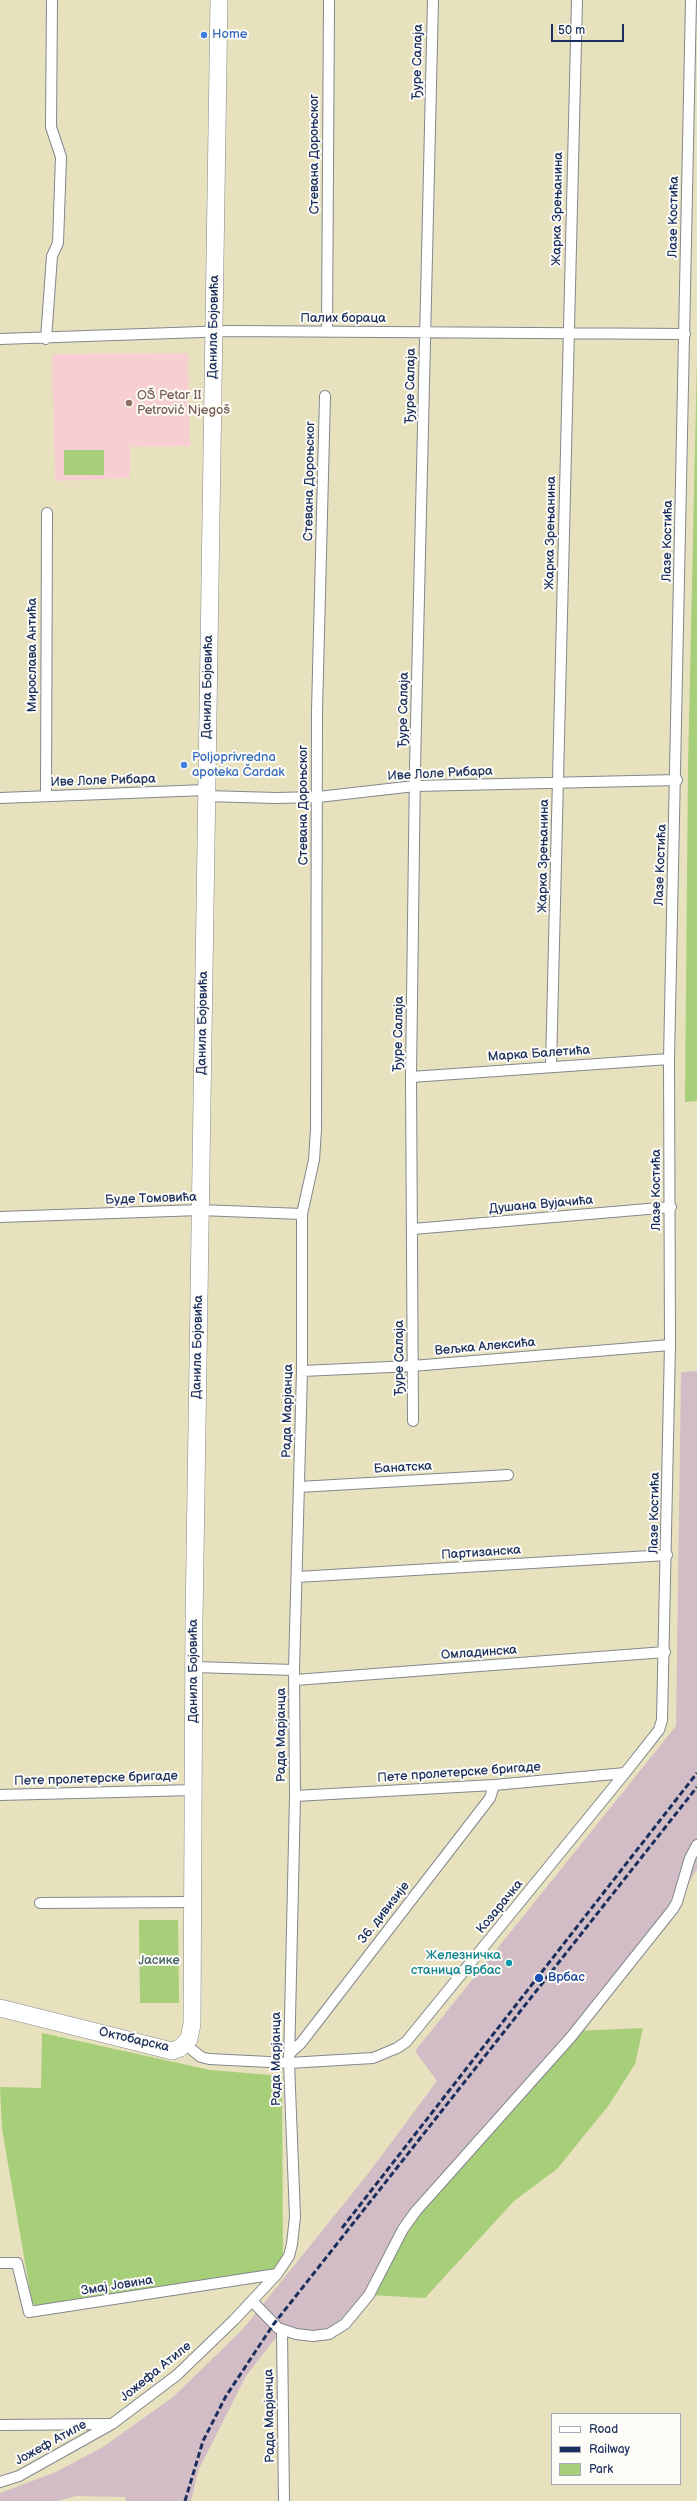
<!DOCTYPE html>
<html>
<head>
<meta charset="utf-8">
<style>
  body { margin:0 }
  #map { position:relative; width:697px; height:2501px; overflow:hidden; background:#e8e1be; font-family:"Balsamiq Sans",sans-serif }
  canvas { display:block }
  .legend { position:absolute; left:551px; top:2413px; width:130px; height:72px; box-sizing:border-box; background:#fdfcf7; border:1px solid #a3aaba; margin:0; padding:5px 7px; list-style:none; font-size:12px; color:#1b2f5e }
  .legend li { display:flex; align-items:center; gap:8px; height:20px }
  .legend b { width:20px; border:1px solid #a3aaba }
  .scale { position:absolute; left:551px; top:24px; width:73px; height:18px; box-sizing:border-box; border:2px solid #1b2f5e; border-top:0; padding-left:5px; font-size:12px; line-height:14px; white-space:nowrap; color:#1b2f5e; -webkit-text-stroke:3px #fdfcf7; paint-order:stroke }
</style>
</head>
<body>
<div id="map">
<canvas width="697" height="2501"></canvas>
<ul class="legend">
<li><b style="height:5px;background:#fff"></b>Road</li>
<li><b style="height:5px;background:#1b2f5e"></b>Railway</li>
<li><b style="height:11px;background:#a7ce79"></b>Park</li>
</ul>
<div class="scale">50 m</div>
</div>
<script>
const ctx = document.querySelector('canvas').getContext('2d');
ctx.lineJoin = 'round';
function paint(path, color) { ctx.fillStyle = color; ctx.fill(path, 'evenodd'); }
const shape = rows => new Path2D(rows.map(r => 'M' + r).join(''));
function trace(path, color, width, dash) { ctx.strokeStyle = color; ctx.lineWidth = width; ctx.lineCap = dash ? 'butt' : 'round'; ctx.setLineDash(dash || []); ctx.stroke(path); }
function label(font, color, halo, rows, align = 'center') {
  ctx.font = font + ' "Balsamiq Sans",sans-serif'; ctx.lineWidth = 4; ctx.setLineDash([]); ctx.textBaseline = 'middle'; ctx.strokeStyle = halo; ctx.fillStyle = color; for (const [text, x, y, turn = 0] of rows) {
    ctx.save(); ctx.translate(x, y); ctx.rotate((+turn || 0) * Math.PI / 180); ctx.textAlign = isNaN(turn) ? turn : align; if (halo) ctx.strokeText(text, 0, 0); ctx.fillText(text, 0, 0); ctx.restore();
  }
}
const built = shape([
  [188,353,190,446,130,447,130,478,55,481,52,354]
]);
const industrial = shape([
  [697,1371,697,1869,677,1902,369,2295,332,2333,281,2331,246,2376,199,2469,191,2501,126,2501,125,2497,76,2496,58,2501,0,2501,0,2493,56,2472,103,2447,173,2397,243,2329,367,2175,437,2081,415,2051,676,1726,681,1372]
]);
const green = shape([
  [697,357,697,1101,685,1102,688,766],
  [64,450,104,450,104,475,64,475],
  [139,1920,178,1920,179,2003,140,2003],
  [643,2028,635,2064,609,2105,557,2169,514,2201,425,2298,369,2295,403,2229,576,2031],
  [42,2033,210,2070,282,2076,283,2256,271,2272,38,2307,32,2303,2,2129,0,2087,41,2088]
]);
const street = shape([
  [327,332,329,0],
  [0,339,230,331,685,334],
  [46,339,52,256,58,243,61,157,51,127,52,0],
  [46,796,47,513],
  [206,796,276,798,318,797,415,786,677,780],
  [0,798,206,790],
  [551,1066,577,0],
  [411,1077,669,1059],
  [0,1217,200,1210,302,1214],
  [413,1229,671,1207],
  [302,1371,412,1366,670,1345],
  [413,1421,411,1077,415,767,433,0],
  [299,1487,508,1475],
  [297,1577,667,1555],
  [194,1667,294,1670],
  [295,1680,665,1652],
  [0,1795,194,1790],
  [295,1796,494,1785,625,1773],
  [40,1903,193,1902],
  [185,2044,201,2057,209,2059,289,2063,373,2058,397,2048,406,2042,625,1773,659,1730,662,1720,670,1345,669,1059,691,0],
  [289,2054,301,2043,490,1798,494,1785],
  [0,2263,17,2263,29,2312,277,2274],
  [252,2301,278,2328,296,2334,313,2336,329,2334,345,2324,369,2295,403,2229,416,2211,571,2037,673,1909,677,1902,690,1858,697,1845],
  [282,2331,284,2501],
  [0,2425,110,2424],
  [0,2482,19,2476,112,2424,177,2375,234,2320,277,2274,289,2256,292,2244,295,2217,289,2063,295,1796,294,1670,302,1371,302,1214,314,1160,316,1130,317,711,325,396]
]);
const primary = shape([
  [0,2008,172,2051,180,2048,189,2039,192,2024,194,1620,219,0]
]);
const rail = shape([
  [342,2228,697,1773],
  [185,2501,203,2441,226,2396,273,2325,697,1787]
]);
const markers = [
  [204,35,4,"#3f7fe0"],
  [129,403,4,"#8d6e63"],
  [184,765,4,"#3f7fe0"],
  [509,1963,4,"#0f9aa8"],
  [539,1978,5,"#1a4fb4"]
];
const shopNames = [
  ["Home",212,35],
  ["Poljoprivredna",192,758],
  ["apoteka Čardak",192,773]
];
const streetNames = [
  ["Ђуре Салаја",418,62,-89],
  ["Стевана Дороњског",315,154,-90],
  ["Жарка Зрењанина",558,209,-89],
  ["Лазе Костића",674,217,-89],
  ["Палих бораца",343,319],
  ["Данила Бојовића",214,327,-89],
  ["Ђуре Салаја",411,386,-89],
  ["Стевана Дороњског",310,481,-89],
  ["Жарка Зрењанина",551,533,-89],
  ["Лазе Костића",668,541,-89],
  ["Мирослава Антића",33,655,-90],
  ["Данила Бојовића",208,687,-89],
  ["Ђуре Салаја",404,710,-89],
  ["Иве Лоле Рибара",440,774,-3],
  ["Иве Лоле Рибара",103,781,-2],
  ["Стевана Дороњског",304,805,-90],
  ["Жарка Зрењанина",544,856,-89],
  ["Лазе Костића",661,865,-88],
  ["Данила Бојовића",203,1023,-89],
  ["Ђуре Салаја",399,1034,-89],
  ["Марка Балетића",539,1054,-4],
  ["Лазе Костића",657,1190,-90],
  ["Буде Томовића",151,1199,-2],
  ["Душана Вујачића",541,1205,-5],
  ["Данила Бојовића",198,1347,-89],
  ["Вељка Алексића",485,1347,-5],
  ["Ђуре Салаја",400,1358,-90],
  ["Рада Марјанца",288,1411,-89],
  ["Банатска",403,1468,-3],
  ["Лазе Костића",655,1513,-89],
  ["Партизанска",481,1553,-4],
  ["Омладинска",479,1653,-4],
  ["Данила Бојовића",194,1671,-90],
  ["Рада Марјанца",282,1735,-90],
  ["Пете пролетерске бригаде",459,1773,-4],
  ["Пете пролетерске бригаде",96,1779,-2],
  ["Козарачка",500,1907,-51],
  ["36. дивизије",384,1913,-52],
  ["Октобарска",134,2040,13],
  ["Рада Марјанца",277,2059,-90],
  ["Змај Јовина",117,2286,-9],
  ["Јожефа Атиле",156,2372,-39],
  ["Рада Марјанца",270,2416,-91],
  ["Јожеф Атиле",51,2443,-29]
];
const educationNames = [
  ["OŠ Petar II",137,396],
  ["Petrović Njegoš",137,411]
];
const cultureNames = [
  ["Железничка",501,1956],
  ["станица Врбас",501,1971]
];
const parkNames = [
  ["Јасике",159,1961]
];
const transitNames = [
  ["Врбас",548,1978]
];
paint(built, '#f7cfd3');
paint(industrial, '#d2bdc7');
paint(green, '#a7ce79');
trace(street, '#82888e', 12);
trace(primary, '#82888e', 18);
trace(street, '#fff', 10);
trace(primary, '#fff', 17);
trace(rail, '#1b2f5e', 3, [6, 3]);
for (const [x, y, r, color] of markers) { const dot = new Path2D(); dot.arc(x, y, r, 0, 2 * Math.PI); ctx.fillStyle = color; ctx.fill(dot); trace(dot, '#fdfcf7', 1.5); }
label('13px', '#366cbe', '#fdfcf7', shopNames, 'left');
label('13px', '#1b2f5e', '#fdfcf7', streetNames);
label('13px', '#785e54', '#fdfcf7', educationNames, 'left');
label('13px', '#0d838f', '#fdfcf7', cultureNames, 'right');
label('13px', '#455f66', '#fdfcf7', parkNames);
label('13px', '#164399', '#fdfcf7', transitNames, 'left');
</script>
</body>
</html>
